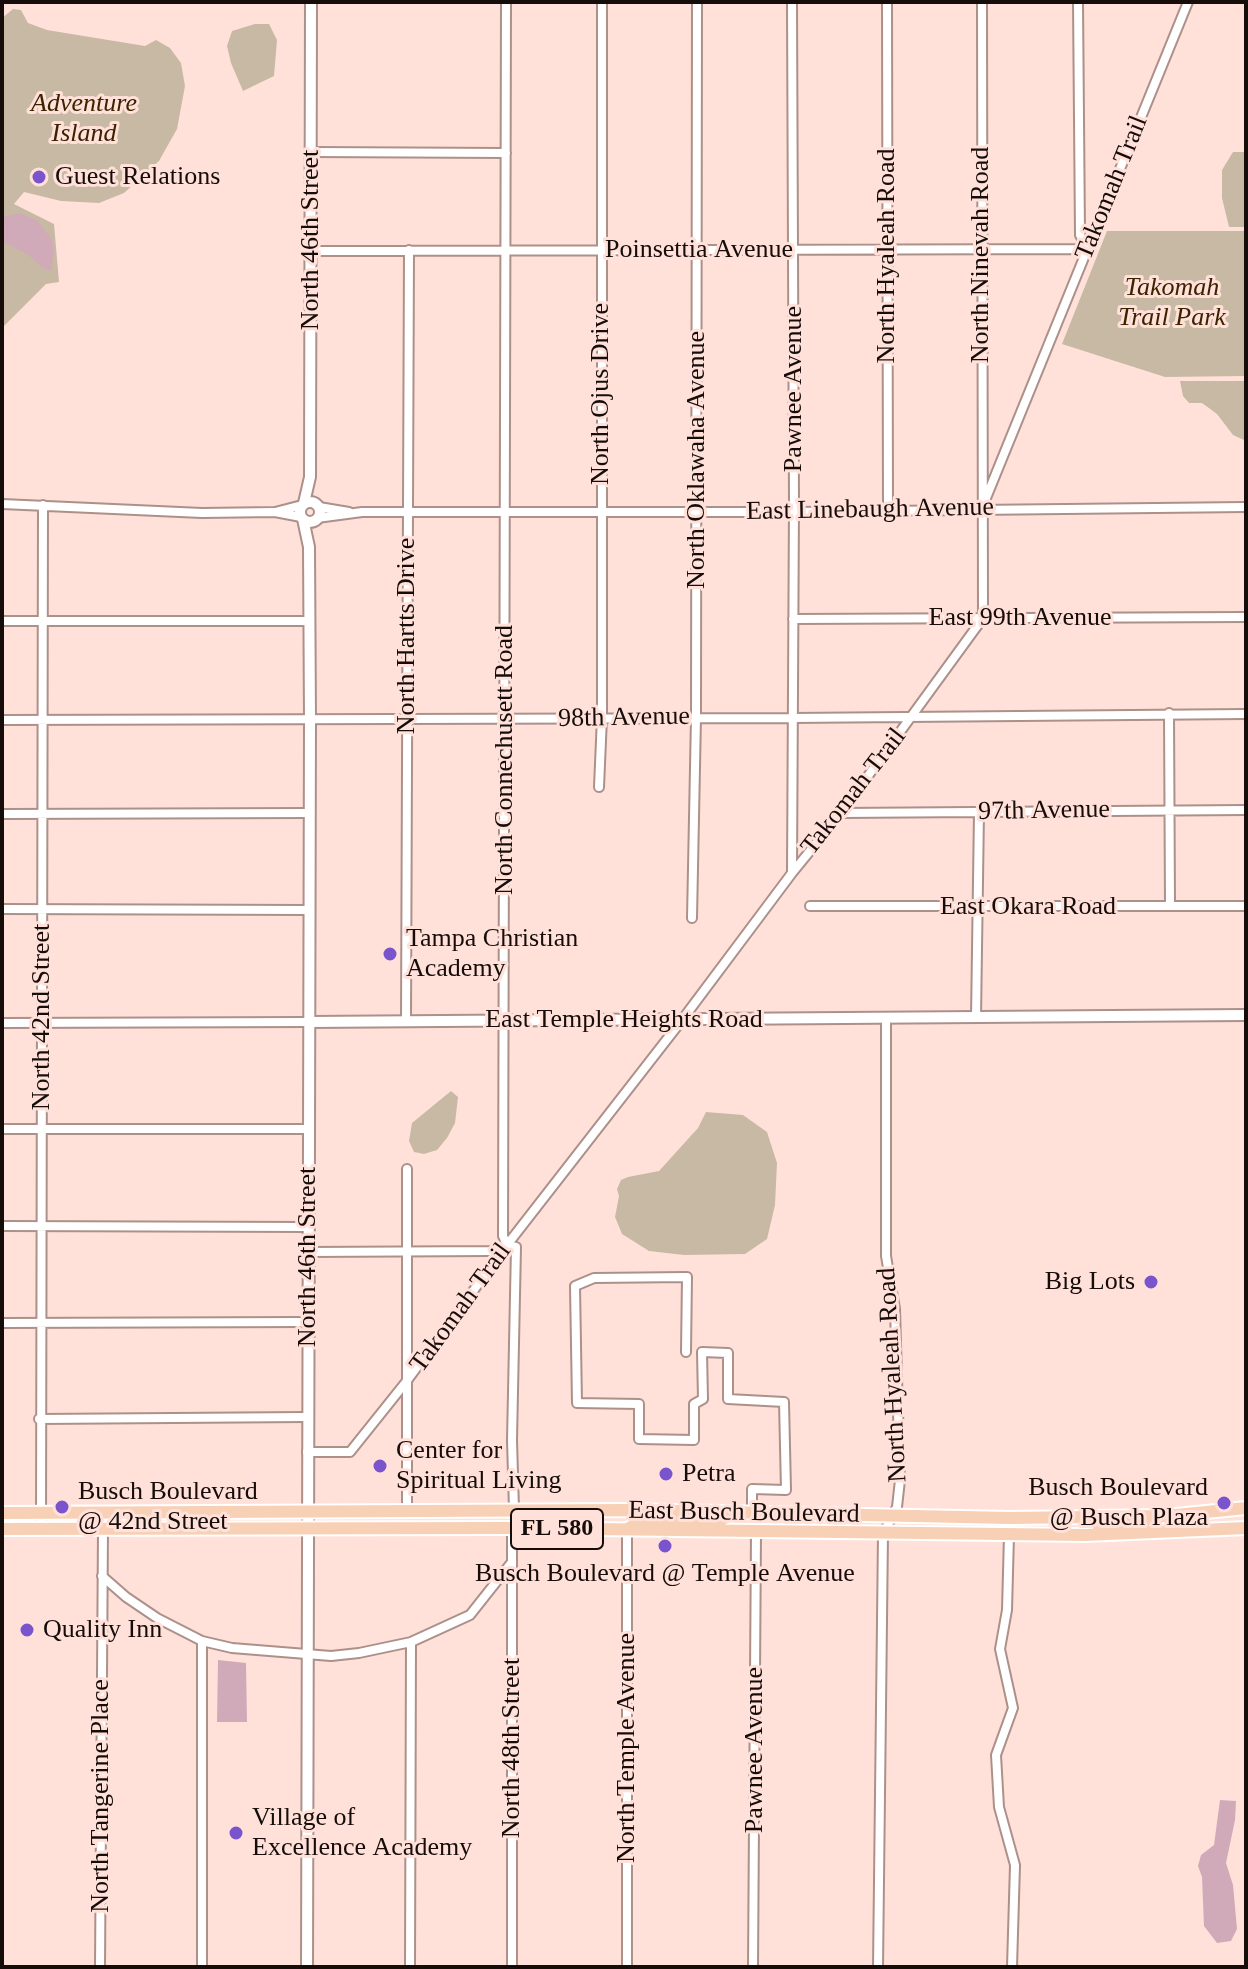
<!DOCTYPE html>
<html>
<head>
<meta charset="utf-8">
<style>
  body { margin:0 }
  #map { position:relative; width:1248px; height:1969px; overflow:hidden; background:#ffe1d9; font-family:Georgia,serif }
  canvas { display:block }
  .frame { position:absolute; inset:0; border:4px solid #160c0a; pointer-events:none }
</style>
</head>
<body>
<div id="map">
<canvas width="1248" height="1969"></canvas>
<div class="frame"></div>
</div>
<script>
const ctx = document.querySelector('canvas').getContext('2d');
ctx.lineJoin = 'round';
function paint(path, color) { ctx.fillStyle = color; ctx.fill(path, 'evenodd'); }
const shape = rows => new Path2D(rows.map(r => 'M' + r).join(''));
function trace(path, color, width, dash) { ctx.strokeStyle = color; ctx.lineWidth = width; ctx.lineCap = dash ? 'butt' : 'round'; ctx.setLineDash(dash || []); ctx.stroke(path); }
function label(font, color, halo, rows, align = 'center') {
  ctx.font = font + ' Georgia,serif'; ctx.lineWidth = 6; ctx.setLineDash([]); ctx.textBaseline = 'middle'; ctx.strokeStyle = halo; ctx.fillStyle = color; for (const [text, x, y, turn = 0] of rows) {
    ctx.save(); ctx.translate(x, y); ctx.rotate((+turn || 0) * Math.PI / 180); ctx.textAlign = isNaN(turn) ? turn : align; if (halo) ctx.strokeText(text, 0, 0); ctx.fillText(text, 0, 0); ctx.restore();
  }
}
const green = shape([
  [13,9,21,10,28,23,47,30,145,46,156,40,170,48,181,63,185,86,177,129,159,161,124,193,99,203,61,201,24,192,14,204,54,224,59,282,46,284,2,328,2,18],
  [255,24,269,24,277,40,274,76,243,91,231,63,227,46,232,31],
  [1233,152,1246,152,1246,227,1229,227,1222,198,1222,170],
  [1107,231,1246,231,1246,376,1165,377,1062,344],
  [1180,381,1246,381,1246,441,1233,435,1217,414,1202,403,1189,403,1183,396],
  [451,1091,458,1097,455,1123,447,1138,437,1150,424,1154,414,1152,409,1141,412,1123],
  [706,1112,743,1115,767,1132,777,1163,775,1205,767,1239,745,1254,684,1255,649,1251,622,1234,615,1217,619,1196,617,1189,621,1180,628,1177,659,1171,698,1128]
]);
const water = shape([
  [20,213,38,221,51,239,54,248,51,270,45,269,27,254,2,241,2,217],
  [218,1660,246,1663,247,1722,217,1722],
  [1220,1800,1236,1801,1235,1820,1226,1863,1233,1885,1237,1929,1231,1941,1217,1943,1204,1926,1202,1877,1198,1866,1201,1855,1214,1845]
]);
const minor = shape([
  [506,2,503,1236,507,1245,516,1247,512,1440,514,1510],
  [887,2,888,509],
  [311,152,506,153],
  [311,251,1087,249,1080,235,1078,2],
  [984,503,1188,2],
  [2,504,202,513,275,512,301,517],
  [319,507,349,512],
  [275,512,302,505],
  [317,518,362,512,793,512,1246,507],
  [793,619,1246,617],
  [2,621,310,621],
  [1169,713,1170,906],
  [2,720,792,718,1246,714],
  [599,787,602,717,602,2],
  [841,813,1246,810],
  [2,814,310,813],
  [792,872,794,504,792,2],
  [810,906,1246,906],
  [2,909,309,910],
  [692,918,696,717,697,2],
  [976,1018,979,812],
  [406,1021,409,250],
  [2,1023,309,1022],
  [2,1129,309,1129],
  [2,1226,309,1227],
  [309,1252,490,1251,506,1245],
  [2,1323,308,1322],
  [686,1352,687,1277,594,1278,575,1286,577,1403,639,1404,639,1439,694,1440,694,1404,703,1399,702,1352,728,1353,728,1399,784,1402,786,1490,752,1489,752,1512],
  [39,1419,307,1417],
  [307,1452,350,1452,406,1382,507,1245,682,1020,792,873,841,813,983,618,982,2],
  [407,1512,407,1169],
  [512,1528,512,1967],
  [41,1529,43,505],
  [627,1529,627,1967],
  [1009,1535,1007,1610,1000,1649,1013,1708,996,1755,999,1807,1015,1865,1012,1967],
  [102,1576,126,1597,157,1618,202,1641,232,1648,331,1656,359,1653,411,1642,470,1615,512,1562],
  [100,1967,103,1529],
  [202,1967,202,1641],
  [410,1967,411,1642],
  [753,1967,756,1532],
  [878,1967,883,1534,897,1507,900,1480,895,1309,886,1256,886,1019]
]);
const tertiary = shape([
  '300 512a10 10 0 1 1 20 0a10 10 0 1 1-20 0Z',
  [304,503,310,477,311,2],
  [303,519,309,547,310,720,307,1967],
  [309,1022,1246,1015]
]);
const primary = shape([
  [2,1513,626,1510,1009,1518,1166,1516,1246,1508],
  [629,1528,646,1519,719,1521,734,1513],
  [1099,1528,1144,1523],
  [2,1529,512,1528,1085,1535,1246,1528]
]);
const markers = [
  [39,177,8,"#7a54cd"],
  [390,954,8,"#7a54cd"],
  [1151,1282,8,"#7a54cd"],
  [380,1466,8,"#7a54cd"],
  [666,1474,8,"#7a54cd"],
  [1224,1503,8,"#7a54cd"],
  [62,1507,8,"#7a54cd"],
  [665,1546,8,"#7a54cd"],
  [27,1630,8,"#7a54cd"],
  [236,1833,8,"#7a54cd"]
];
const shields = [
  [557,1529,92]
];
const shieldNames = [
  ["FL 580",557,1529]
];
const parkNames = [
  ["Adventure",84,104],
  ["Island",84,134],
  ["Takomah",1172,288],
  ["Trail Park",1172,318]
];
const poiNames = [
  ["Guest Relations",55,177],
  ["Tampa Christian",406,939],
  ["Academy",406,969],
  ["Big Lots",1135,1282,"right"],
  ["Center for",396,1451],
  ["Spiritual Living",396,1481],
  ["Petra",682,1474],
  ["Busch Boulevard",1208,1488,"right"],
  ["@ Busch Plaza",1208,1518,"right"],
  ["Busch Boulevard",78,1492],
  ["@ 42nd Street",78,1522],
  ["Busch Boulevard @ Temple Avenue",665,1574,"center"],
  ["Quality Inn",43,1630],
  ["Village of",252,1818],
  ["Excellence Academy",252,1848]
];
const streetNames = [
  ["Takomah Trail",1112,188,-68],
  ["North 46th Street",311,240,-90],
  ["Poinsettia Avenue",699,250],
  ["North Ninevah Road",981,255,-90],
  ["North Hyaleah Road",887,256,-90],
  ["Pawnee Avenue",794,389,-90],
  ["North Ojus Drive",601,394,-90],
  ["North Oklawaha Avenue",697,460,-90],
  ["East Linebaugh Avenue",870,510,-1],
  ["East 99th Avenue",1020,618],
  ["North Hartts Drive",407,636,-90],
  ["98th Avenue",624,718,-1],
  ["North Connechusett Road",505,760,-90],
  ["Takomah Trail",854,792,-52],
  ["97th Avenue",1044,811,-1],
  ["East Okara Road",1028,907],
  ["North 42nd Street",42,1017,-90],
  ["East Temple Heights Road",624,1020],
  ["North 46th Street",308,1257,-90],
  ["Takomah Trail",461,1308,-54],
  ["North Hyaleah Road",893,1375,-93],
  ["East Busch Boulevard",744,1513,1],
  ["North 48th Street",512,1748,-90],
  ["North Temple Avenue",627,1748,-90],
  ["Pawnee Avenue",755,1750,-90],
  ["North Tangerine Place",101,1796,-90]
];
paint(green, '#c8b9a5');
paint(water, '#d0aab8');
trace(minor, '#ac908a', 12);
trace(tertiary, '#ac908a', 14);
trace(primary, '#fff', 16);
trace(minor, '#fff', 8);
trace(tertiary, '#fff', 10);
trace(primary, '#f8d0b6', 12);
for (const [x, y, r, color] of markers) { const dot = new Path2D(); dot.arc(x, y, r, 0, 2 * Math.PI); ctx.fillStyle = color; ctx.fill(dot); trace(dot, '#ffe1d9', 3); }
for (const [x, y, w] of shields) { const box = new Path2D(); box.roundRect(x - w / 2, y - 20, w, 40, 6); ctx.fillStyle = '#ffe1d9'; ctx.fill(box); trace(box, '#160c0a', 2); }
label('bold 24px', '#160c0a', null, shieldNames);
label('italic 26px', '#3b2300', '#ffe1d9', parkNames);
label('26px', '#160c0a', '#ffe1d9', poiNames, 'left');
label('26px', '#160c0a', '#ffe1d9', streetNames);
</script>
</body>
</html>
